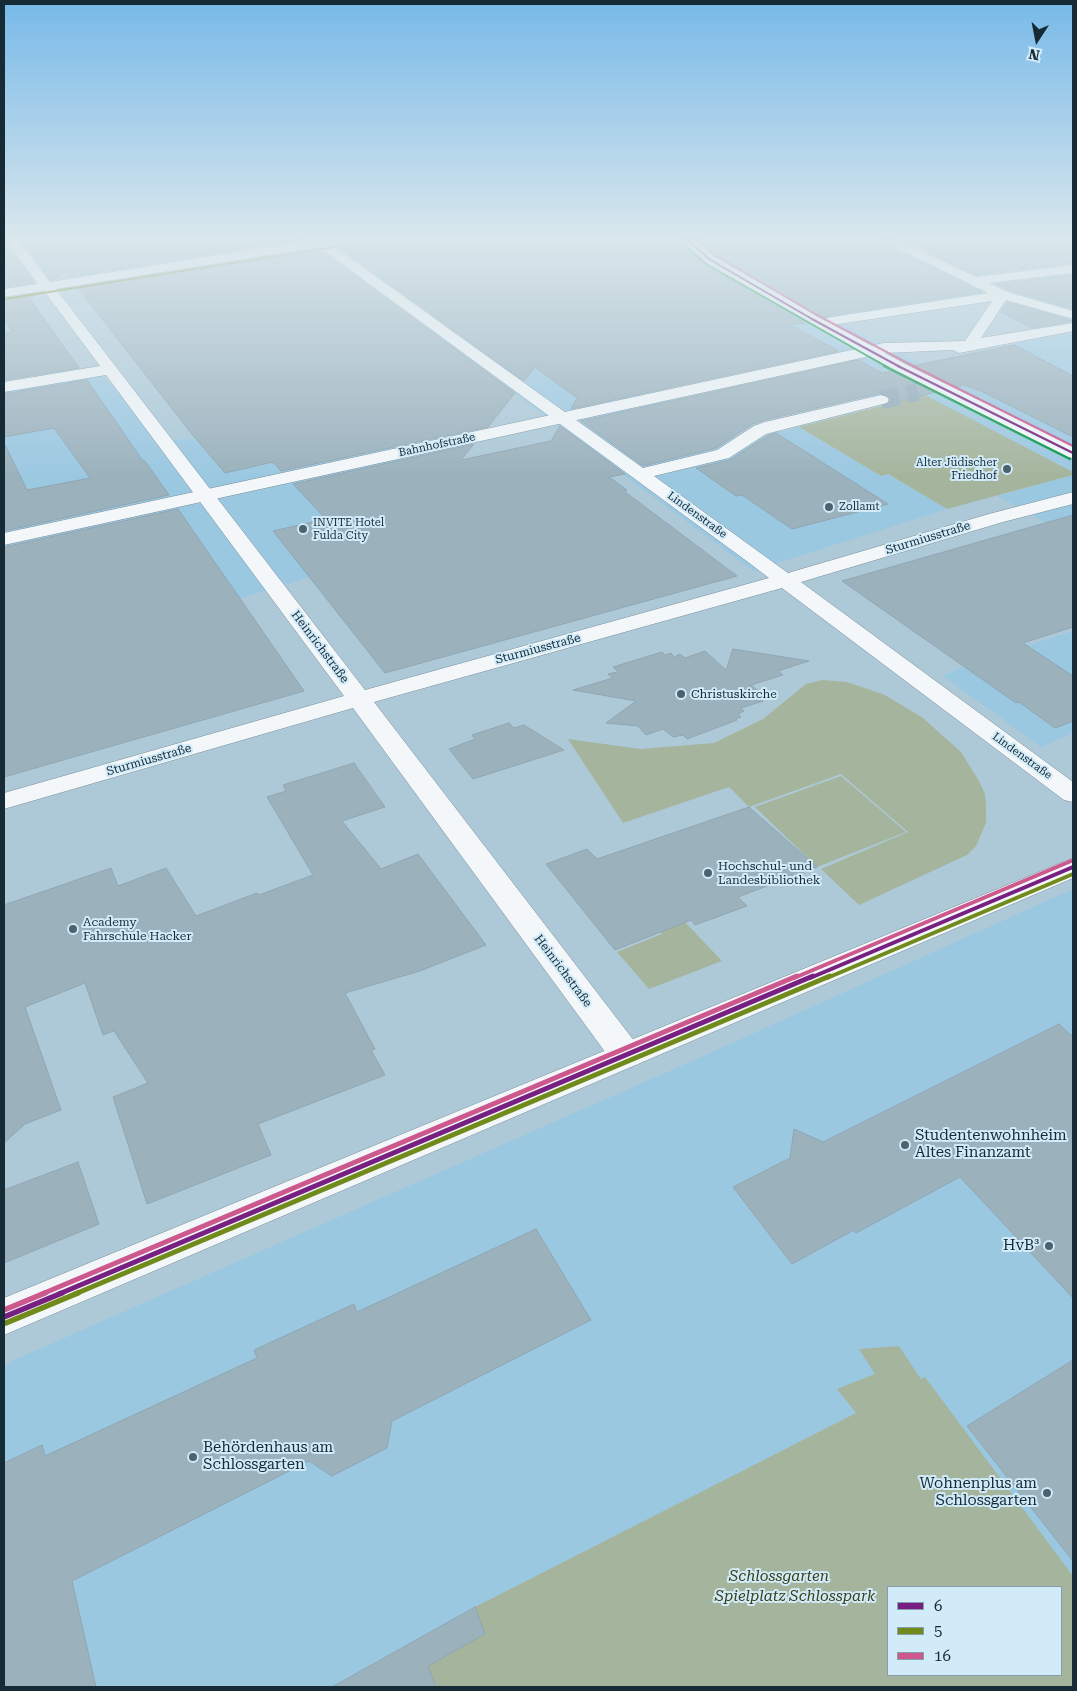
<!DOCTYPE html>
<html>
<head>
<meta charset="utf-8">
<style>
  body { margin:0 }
  #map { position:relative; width:1077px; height:1691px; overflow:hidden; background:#adc9d8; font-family:"Roboto Serif",serif }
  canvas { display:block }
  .frame { position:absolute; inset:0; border:5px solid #162b36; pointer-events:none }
  .legend { position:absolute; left:887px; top:1586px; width:175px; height:90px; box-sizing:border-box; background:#d2ebf9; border:1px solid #879eab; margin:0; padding:6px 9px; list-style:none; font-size:15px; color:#162b36 }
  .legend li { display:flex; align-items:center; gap:10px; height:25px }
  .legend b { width:25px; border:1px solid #879eab }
  .north { position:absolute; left:1012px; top:15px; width:50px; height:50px; -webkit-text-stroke:4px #d2ebf9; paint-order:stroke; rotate:191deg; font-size:14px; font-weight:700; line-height:20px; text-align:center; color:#162b36 }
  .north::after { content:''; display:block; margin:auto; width:18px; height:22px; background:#162b36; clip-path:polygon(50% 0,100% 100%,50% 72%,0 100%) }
</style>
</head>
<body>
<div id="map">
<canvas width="1077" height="1691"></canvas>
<div class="frame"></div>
<ul class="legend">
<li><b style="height:6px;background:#772081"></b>6</li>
<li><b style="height:6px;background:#718a1c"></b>5</li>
<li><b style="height:6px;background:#cc588e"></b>16</li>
</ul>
<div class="north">N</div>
</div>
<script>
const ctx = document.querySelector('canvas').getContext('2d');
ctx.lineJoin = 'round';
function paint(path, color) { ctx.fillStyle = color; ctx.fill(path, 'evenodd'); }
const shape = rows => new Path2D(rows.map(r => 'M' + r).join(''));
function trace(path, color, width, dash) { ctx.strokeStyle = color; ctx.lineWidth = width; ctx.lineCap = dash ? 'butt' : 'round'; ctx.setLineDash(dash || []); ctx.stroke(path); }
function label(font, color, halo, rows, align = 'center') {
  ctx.font = font + ' "Roboto Serif",serif'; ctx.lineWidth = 4; ctx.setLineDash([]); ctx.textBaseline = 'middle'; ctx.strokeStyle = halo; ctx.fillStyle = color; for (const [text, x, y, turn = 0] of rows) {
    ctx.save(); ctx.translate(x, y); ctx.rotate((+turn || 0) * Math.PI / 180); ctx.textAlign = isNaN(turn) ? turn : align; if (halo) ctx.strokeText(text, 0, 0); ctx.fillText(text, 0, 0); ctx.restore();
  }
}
const built = shape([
  [718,253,849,265,913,256,992,293,834,320,920,363,1073,332,1073,472,926,396,889,404,802,359,656,390,743,442,799,427,881,476,887,474,947,509,753,571,458,352,391,437,402,465,310,577,4,672,4,382,93,366,166,441,197,438,426,328,448,325,690,256],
  [1073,475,1073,538,998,496],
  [1073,631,1073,733,1041,747,943,676,967,665],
  [1073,889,1073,1576,925,1378,457,1617,332,1687,4,1687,4,1368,14,1360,690,1062]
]);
const green = shape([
  [925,395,1073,472,1073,475,947,509,888,474,881,476,799,427],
  [822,680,847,682,885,695,923,718,961,752,979,781,985,794,986,805,986,823,976,846,967,855,859,905,821,869,908,832,841,774,749,807,729,787,623,823,568,739,641,749,714,743,763,719,806,684],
  [841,776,906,832,817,867,755,807],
  [683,920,722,961,649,989,617,952,662,934,659,929],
  [899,1346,921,1379,925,1377,1073,1576,1073,1687,332,1687,475,1607,856,1413,837,1389,875,1374,859,1349],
  [888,1587,1061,1587,1061,1675,888,1675]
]);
const building = shape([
  [4,240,4,241,35,283,4,287,4,240],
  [20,240,298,240,69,277,66,272,56,279,51,280,20,240],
  [344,240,531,240,539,244,561,240,680,240,703,264,805,323,790,325,839,351,571,409,577,398,535,367,524,381,337,246,342,245,344,240],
  [698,240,878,240,882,245,888,246,982,292,832,315,825,318,715,254,698,240],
  [913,240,1073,240,1073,263,976,275,904,241,913,240],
  [319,249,515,393,488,427,281,471,273,462,225,473,191,433,77,287,319,249],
  [1073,275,1073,309,1009,290,996,284,1073,275],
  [36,294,30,299,79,368,4,380,4,333,12,332,4,319,4,299,36,294],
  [1007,302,1073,321,1032,328,1001,312,1007,302],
  [1014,345,1073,376,1073,437,983,392,964,385,956,387,913,366,1014,345],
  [858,360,882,373,892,371,935,392,889,404,891,399,889,396,881,393,765,420,753,424,716,448,643,466,581,421,858,360],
  [87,380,143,461,145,461,169,495,4,531,4,443,27,490,90,478,54,428,4,437,4,394,87,380],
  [560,426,625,474,609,477,627,490,624,491,737,576,385,673,273,531,326,519,293,484,474,444,461,460,551,441,560,426],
  [776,433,888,504,792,529,742,495,736,496,696,468,730,460,767,436,776,433],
  [178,509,304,691,4,777,4,547,178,509],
  [1073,515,1073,627,1023,643,1073,676,1073,721,1055,728,1019,702,1016,703,842,581,1073,515],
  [733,649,809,661,778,671,783,675,751,685,764,695,759,697,763,701,741,708,744,711,738,714,741,717,735,719,737,720,687,739,683,735,673,737,663,729,646,735,638,726,606,723,636,701,573,690,613,678,608,674,618,672,613,667,662,652,665,655,671,653,674,657,680,654,685,658,705,651,726,670,733,649],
  [509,723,514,728,524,725,564,750,473,779,449,749,475,739,472,735,509,723],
  [354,763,385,807,342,821,381,869,418,854,486,945,420,971,345,993,375,1049,371,1050,385,1075,258,1124,271,1155,147,1204,113,1097,148,1083,114,1031,103,1035,85,983,25,1007,61,1110,25,1124,4,1143,4,905,111,868,118,886,166,868,196,916,257,893,259,895,313,875,267,797,286,791,283,785,354,763],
  [749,807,817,867,738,897,747,906,695,925,691,920,615,950,546,864,587,849,597,859,749,807],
  [1059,1024,1073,1037,1073,1298,960,1177,856,1233,854,1230,792,1264,733,1187,790,1158,794,1129,823,1142,1059,1024],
  [78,1162,99,1224,4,1263,4,1190,78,1162],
  [536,1229,591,1320,392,1421,387,1448,332,1476,309,1461,72,1581,96,1687,4,1687,4,1463,42,1445,45,1456,257,1358,254,1350,354,1304,357,1312,536,1229],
  [1073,1360,1073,1561,967,1426,1073,1360],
  [475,1607,485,1634,428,1666,436,1687,332,1687,475,1607]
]);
const minorTunnel = shape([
  [881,400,918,392]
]);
const pedestrian = shape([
  [881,240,897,240,976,277,1073,265,1073,273,989,283,1008,292,1073,311,1073,319,1006,300,981,338,1073,323,1073,331,959,353,953,350,884,353,4,545,4,533,884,343,965,341,992,301,832,325,827,324,825,321,827,318,832,317,988,293,881,240]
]);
const minor = shape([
  [6,240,18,240,50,282,311,240,342,240,340,244,332,245,643,468,717,450,754,426,765,422,881,395,887,397,889,400,887,403,766,434,729,458,654,476,788,573,989,514,1073,492,1073,504,1003,522,801,582,1073,782,1073,802,1064,800,782,588,374,702,638,1046,642,1055,638,1064,626,1068,614,1064,353,708,4,809,4,793,344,696,106,375,4,392,4,382,100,366,44,291,4,297,4,289,38,284,6,240],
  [319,247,748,562,769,578,365,690,56,289,319,247],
  [682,240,695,240,714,256,817,316,907,365,1073,446,1073,458,1067,457,897,371,807,322,704,262,682,240],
  [880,240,897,240,891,244,882,243,880,240]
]);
const tertiary = shape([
  [1073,858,1073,878,4,1335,4,1298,1073,858]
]);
const bus1Far4 = shape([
  [688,240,709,259,812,319,900,367]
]);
const bus1Far3 = shape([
  [898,366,1073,453]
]);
const bus1Far2 = shape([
  [810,978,1073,867]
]);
const bus1Far1 = shape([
  [59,1294,813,976]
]);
const bus1 = shape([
  [4,1317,62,1293]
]);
const bus2Far3 = shape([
  [5,299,341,246]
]);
const bus2Far2 = shape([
  [827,978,1073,874]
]);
const bus2Far1 = shape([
  [75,1294,830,976]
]);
const bus2 = shape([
  [6,1323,78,1293]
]);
const bus3Far4 = shape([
  [697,240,713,254,815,314,915,367]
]);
const bus3Far3 = shape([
  [913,366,1073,446]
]);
const bus3Far2 = shape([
  [794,978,1071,861]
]);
const bus3Far1 = shape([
  [42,1294,797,976]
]);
const bus3 = shape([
  [4,1310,45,1293]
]);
const bus4Far1 = shape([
  [684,245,706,264,887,367]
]);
const bus4 = shape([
  [884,366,1070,459]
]);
const markers = [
  [1007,469,5,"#4b626f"],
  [829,507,5,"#4b626f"],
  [303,529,5,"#4b626f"],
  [681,694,5,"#4b626f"],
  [708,873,5,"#4b626f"],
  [73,929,5,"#4b626f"],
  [905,1145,5,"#4b626f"],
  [1049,1246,5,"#4b626f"],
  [193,1457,5,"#4b626f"],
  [1047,1493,5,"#4b626f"]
];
const farStreetnames = [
  ["Bahnhofstraße",437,445,-12],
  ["Lindenstraße",697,515,36],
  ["Lindenstraße",1022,756,36]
];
const farPoinames = [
  ["Alter Jüdischer",997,463,"right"],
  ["Friedhof",997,476,"right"],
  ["Zollamt",839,507],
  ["INVITE Hotel",313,523],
  ["Fulda City",313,536]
];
const streetNames = [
  ["Sturmiusstraße",928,538,-17],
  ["Heinrichstraße",320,647,53],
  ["Sturmiusstraße",538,649,-15],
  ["Sturmiusstraße",149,760,-16],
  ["Heinrichstraße",563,971,53]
];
const poiNames = [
  ["Christuskirche",691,694],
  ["Hochschul- und",718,866],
  ["Landesbibliothek",718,880],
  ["Academy",83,922],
  ["Fahrschule Hacker",83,936]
];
const nearPoinames = [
  ["Studentenwohnheim",915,1136],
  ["Altes Finanzamt",915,1153],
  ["HvB³",1039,1246,"right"],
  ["Behördenhaus am",203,1448],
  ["Schlossgarten",203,1465],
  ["Wohnenplus am",1037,1484,"right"],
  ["Schlossgarten",1037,1501,"right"]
];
const nearParknames = [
  ["Schlossgarten",779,1577],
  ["Spielplatz Schlosspark",795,1597]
];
paint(built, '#9bc8e1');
paint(green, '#a5b59d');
paint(building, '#9bb2bd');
trace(building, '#90a6b2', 1);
trace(minorTunnel, '#8fa9b8', 18, [18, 9]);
trace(pedestrian, '#788e99', 1);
trace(minor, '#788e99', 1);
trace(tertiary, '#788e99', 1);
paint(pedestrian, '#f3f7f9');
paint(minor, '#f3f7f9');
paint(tertiary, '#f3f7f9');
trace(bus1Far4, '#772081', 2);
trace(bus1Far3, '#772081', 2.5);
trace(bus1Far2, '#772081', 4);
trace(bus1Far1, '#772081', 5);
trace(bus1, '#772081', 5.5);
trace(bus2Far3, '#718a1c', 2);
trace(bus2Far2, '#718a1c', 4);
trace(bus2Far1, '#718a1c', 5);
trace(bus2, '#718a1c', 5.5);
trace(bus3Far4, '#cc588e', 2);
trace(bus3Far3, '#cc588e', 2.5);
trace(bus3Far2, '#cc588e', 4);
trace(bus3Far1, '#cc588e', 5);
trace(bus3, '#cc588e', 5.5);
trace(bus4Far1, '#059641', 2);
trace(bus4, '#059641', 2.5);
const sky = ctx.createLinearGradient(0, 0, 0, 477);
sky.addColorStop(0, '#77b9e8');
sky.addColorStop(0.5, '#dae7ed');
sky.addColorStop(1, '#dae7ed00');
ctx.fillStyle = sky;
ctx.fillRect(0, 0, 1077, 477);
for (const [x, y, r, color] of markers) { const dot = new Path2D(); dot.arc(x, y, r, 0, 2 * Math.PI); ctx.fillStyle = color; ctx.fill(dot); trace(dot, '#d2ebf9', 2); }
label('11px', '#162b36', '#d2ebf9', farStreetnames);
label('11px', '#162b36', '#d2ebf9', farPoinames, 'left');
label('12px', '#162b36', '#d2ebf9', streetNames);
label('12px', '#162b36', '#d2ebf9', poiNames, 'left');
label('15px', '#162b36', '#d2ebf9', nearPoinames, 'left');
label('italic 15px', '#3b3e16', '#d2ebf9', nearParknames);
</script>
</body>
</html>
